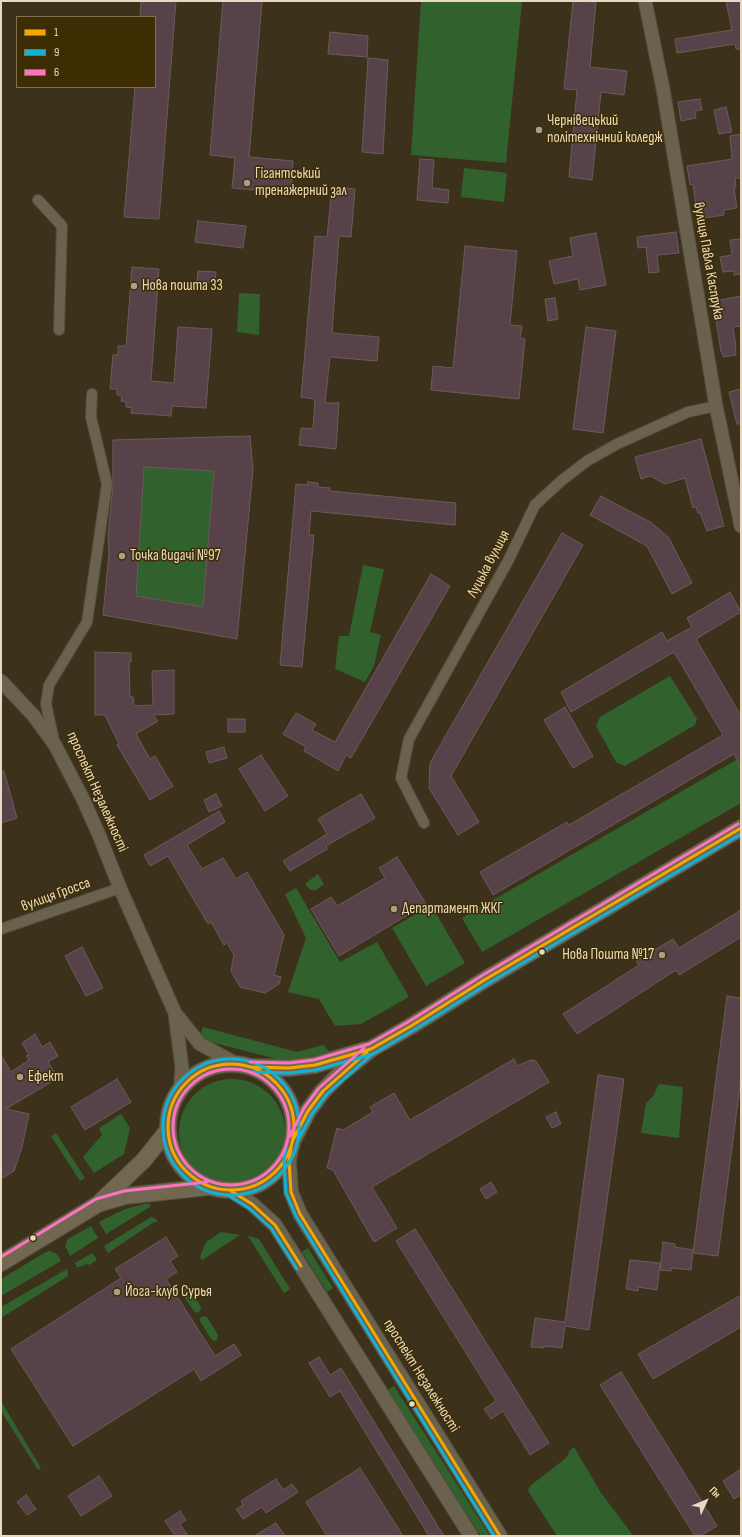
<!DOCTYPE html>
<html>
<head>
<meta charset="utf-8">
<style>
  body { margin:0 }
  #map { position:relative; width:742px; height:1537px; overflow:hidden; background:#3c321c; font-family:"Sofia Sans Condensed",sans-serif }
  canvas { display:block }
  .frame { position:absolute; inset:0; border:2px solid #e8dac0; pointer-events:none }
  .legend { position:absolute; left:16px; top:16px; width:140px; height:72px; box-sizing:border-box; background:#3e2d03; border:1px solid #82724f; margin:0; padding:5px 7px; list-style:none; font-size:12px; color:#e8dac0 }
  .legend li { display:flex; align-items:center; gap:8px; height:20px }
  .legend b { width:20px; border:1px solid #82724f }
  .north { position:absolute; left:686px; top:1481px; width:40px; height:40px; -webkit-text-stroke:3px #3e2d03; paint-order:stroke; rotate:46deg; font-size:11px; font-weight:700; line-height:16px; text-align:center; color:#e8dac0 }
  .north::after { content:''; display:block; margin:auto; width:14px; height:18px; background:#e8dac0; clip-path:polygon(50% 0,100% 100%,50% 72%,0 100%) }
</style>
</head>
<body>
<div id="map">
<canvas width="742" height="1537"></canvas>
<div class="frame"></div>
<ul class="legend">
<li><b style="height:5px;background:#f7a600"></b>1</li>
<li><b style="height:5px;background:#13b2d5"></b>9</li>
<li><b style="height:5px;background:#fc73be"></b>6</li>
</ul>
<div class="north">Пн</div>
</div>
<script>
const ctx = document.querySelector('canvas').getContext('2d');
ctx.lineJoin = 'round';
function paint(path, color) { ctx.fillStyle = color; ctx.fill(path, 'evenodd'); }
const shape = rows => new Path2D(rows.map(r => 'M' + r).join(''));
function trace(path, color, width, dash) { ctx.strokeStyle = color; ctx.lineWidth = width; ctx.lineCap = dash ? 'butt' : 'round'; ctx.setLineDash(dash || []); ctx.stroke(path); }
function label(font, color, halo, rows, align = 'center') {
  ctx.font = font + ' "Sofia Sans Condensed",sans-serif'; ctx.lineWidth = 3; ctx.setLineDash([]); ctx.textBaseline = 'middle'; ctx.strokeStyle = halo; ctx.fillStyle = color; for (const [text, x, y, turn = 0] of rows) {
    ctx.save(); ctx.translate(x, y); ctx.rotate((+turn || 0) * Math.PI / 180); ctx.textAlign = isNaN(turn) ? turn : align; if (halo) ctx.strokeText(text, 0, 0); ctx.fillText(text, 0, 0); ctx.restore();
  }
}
const green = shape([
  [421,1,522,1,506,163,411,155],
  [464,168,507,173,504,202,461,197],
  [239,293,260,294,259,335,237,332],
  [144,467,214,471,203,607,136,596],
  [363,565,384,569,370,632,381,635,374,666,365,682,335,669,339,636,349,636],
  [670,676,697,719,695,725,625,766,616,762,596,726,600,717],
  [736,760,741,769,741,803,482,952,462,918],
  [318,874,324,884,316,890,311,890,306,886,306,883],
  [296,888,340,962,377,942,409,997,361,1024,335,1026,319,999,288,992,306,938,285,894],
  [431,905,465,963,426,986,392,928],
  [203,1027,297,1052,323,1045,331,1054,296,1064,199,1039],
  '179 1132a53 53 0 1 1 106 0a53 53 0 1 1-106 0Z',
  [659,1084,683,1087,679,1138,641,1133,646,1103,653,1096],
  [121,1114,130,1128,124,1154,94,1173,83,1157,102,1135,99,1128],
  [56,1133,85,1178,80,1181,51,1136],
  [144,1204,150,1204,150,1207,106,1234,99,1222,125,1209],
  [151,1217,155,1218,158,1222,154,1222,108,1253,104,1246],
  [91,1226,98,1238,70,1256,65,1246,68,1239],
  [221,1232,240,1235,202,1260,200,1257,206,1242],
  [248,1236,259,1239,290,1289,284,1293],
  [308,1248,333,1288,327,1292,302,1252],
  [50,1251,57,1254,61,1261,1,1296,1,1279,46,1252],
  [92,1253,97,1260,89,1265,87,1264,80,1267,77,1267,75,1263],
  [67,1269,68,1276,1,1318,1,1307],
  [187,1288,189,1289,201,1307,200,1311,197,1313,194,1311,182,1294,182,1290],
  [203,1316,207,1317,218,1335,217,1340,214,1341,211,1339,200,1321,200,1318],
  [394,1386,455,1481,490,1536,481,1536,448,1486,388,1390],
  [1,1401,41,1468,38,1470,1,1411],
  [574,1447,601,1493,632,1534,629,1536,557,1536,528,1491,530,1486,566,1458,570,1450]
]);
const building = shape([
  [141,1,176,1,159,219,124,217,135,87,155,87,155,17,140,17,141,1],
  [223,1,262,1,249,157,293,161,291,193,232,188,235,158,210,155,223,1],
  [573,1,596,2,590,67,627,71,624,95,601,92,592,180,569,177,577,90,564,89,573,1],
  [726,1,741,1,741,49,736,49,735,44,677,53,675,39,732,30,726,1],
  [330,32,368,36,367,57,328,54,330,32],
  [368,58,388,60,383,154,362,152,368,58],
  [700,99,702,110,695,111,696,118,681,121,678,102,700,99],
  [726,107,732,132,719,134,714,110,726,107],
  [741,134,741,178,735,178,736,187,734,187,737,208,724,210,724,215,698,219,693,184,690,185,687,166,732,159,730,136,741,134],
  [420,159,434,160,432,188,449,190,448,203,417,200,420,159],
  [332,187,355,189,351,237,339,236,332,333,379,337,377,361,330,357,325,403,339,403,336,449,299,445,301,428,313,429,315,399,301,397,315,236,327,237,332,187],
  [198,221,246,226,243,248,195,242,198,221],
  [676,232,679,253,657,255,659,272,649,273,646,247,638,248,637,237,676,232],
  [596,233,606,285,580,290,578,279,554,284,549,261,573,256,570,238,596,233],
  [741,239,741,274,734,275,734,271,723,272,720,257,732,255,730,240,741,239],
  [465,246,517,251,510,325,522,326,520,338,525,339,519,399,431,390,433,366,453,368,465,246],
  [132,267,159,269,151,381,174,383,178,327,212,329,206,408,172,406,171,416,131,413,132,408,126,407,126,402,121,401,122,396,117,395,117,389,110,389,113,355,118,355,118,346,126,346,132,267],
  [198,271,216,272,215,283,197,282,198,271],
  [741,296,741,326,733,327,736,347,735,347,736,355,723,357,722,352,721,352,716,320,715,320,711,302,741,296],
  [555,298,558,319,548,321,545,299,555,298],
  [586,327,616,331,603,433,573,429,586,327],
  [741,389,741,424,737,424,729,392,741,389],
  [250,436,253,470,237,639,103,615,109,553,108,535,113,485,113,440,250,436],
  [144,467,214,471,203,607,136,596,144,467],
  [701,439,724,526,707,531,700,513,698,513,696,507,693,508,685,478,665,484,650,476,641,479,635,457,701,439],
  [308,482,318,483,318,487,330,488,330,491,456,503,455,525,311,511,309,535,314,535,302,667,280,665,296,484,308,485,308,482],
  [601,496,652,523,669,538,692,583,672,594,647,546,590,515,601,496],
  [562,533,583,545,451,776,479,822,458,835,429,788,430,763,562,533],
  [431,574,450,586,351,758,346,755,338,771,304,751,306,747,283,734,296,713,316,724,312,730,335,742,431,574],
  [730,592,741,612,696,639,741,716,741,769,734,754,493,895,480,872,567,822,569,825,723,735,674,652,571,712,561,692,662,632,667,641,692,627,687,618,730,592],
  [95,652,131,653,131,662,129,662,130,697,133,697,134,706,153,705,152,671,174,670,174,714,153,715,158,721,136,734,150,759,155,756,173,786,150,800,117,745,119,744,105,715,95,715,95,652],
  [565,707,593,756,573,768,544,720,565,707],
  [228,719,245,719,245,732,228,732,228,719],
  [224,747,227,758,209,763,206,752,224,747],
  [261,755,288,796,265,811,239,769,261,755],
  [1,771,4,771,17,818,1,823,1,771],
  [216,794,222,806,209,812,204,800,216,794],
  [361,794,375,818,326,846,327,849,290,871,283,861,327,834,318,819,361,794],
  [219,811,225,822,187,845,202,869,223,858,236,879,247,872,284,935,274,975,281,977,279,984,265,993,240,987,231,971,234,955,227,943,224,945,211,922,208,924,168,856,150,866,144,855,219,811],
  [397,857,426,904,339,956,311,909,331,897,337,906,385,878,379,868,397,857],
  [741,910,741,937,679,975,676,970,577,1034,563,1014,639,965,636,961,673,939,679,948,741,910],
  [82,947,103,988,86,996,65,956,82,947],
  [727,996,741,998,741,1078,718,1256,693,1253,727,996],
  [35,1034,42,1047,50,1042,58,1056,48,1062,58,1078,6,1109,29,1114,22,1147,14,1171,1,1179,1,1055,11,1072,29,1060,26,1056,29,1055,22,1043,35,1034],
  [514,1059,517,1066,531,1060,536,1061,549,1082,372,1187,397,1228,374,1242,333,1170,327,1168,337,1128,343,1130,373,1112,370,1107,394,1093,410,1120,514,1059],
  [598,1075,624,1079,589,1330,565,1326,562,1348,544,1346,544,1348,531,1347,535,1318,565,1322,598,1075],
  [117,1079,131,1102,85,1130,71,1107,117,1079],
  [556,1112,561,1124,552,1128,546,1117,556,1112],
  [491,1182,497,1192,486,1199,480,1189,491,1182],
  [415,1229,549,1443,530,1455,503,1411,491,1419,484,1409,496,1401,396,1241,415,1229],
  [166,1237,178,1256,170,1261,177,1272,166,1279,215,1356,234,1344,241,1355,201,1381,194,1369,73,1446,11,1349,121,1278,115,1269,166,1237],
  [663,1242,675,1244,675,1247,693,1250,691,1270,671,1268,671,1271,660,1270,663,1242],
  [630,1260,660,1263,657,1290,638,1287,638,1291,626,1289,630,1260],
  [741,1295,741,1327,653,1379,638,1354,741,1295],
  [319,1357,330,1375,341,1368,444,1536,429,1536,340,1391,330,1397,309,1363,319,1357],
  [621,1372,717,1526,700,1536,695,1536,600,1385,621,1372],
  [360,1468,403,1536,327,1536,306,1502,360,1468],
  [741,1469,741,1495,734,1499,723,1481,741,1469],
  [99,1476,112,1496,81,1516,68,1496,99,1476],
  [276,1479,283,1490,292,1484,298,1492,266,1513,262,1507,243,1519,236,1509,243,1505,241,1501,276,1479],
  [26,1495,36,1509,27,1515,17,1502,26,1495],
  [180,1511,186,1520,180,1524,188,1536,175,1536,165,1521,180,1511],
  [276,1523,285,1536,254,1536,276,1523]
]);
const minor = shape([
  [38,200,62,226,59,330],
  [54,741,46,704,49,685,87,622,107,484,91,417,92,394],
  [424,823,401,778,409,739,508,561,535,505,561,481,587,461,617,444,688,412,716,406],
  [1,929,120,888]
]);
const tertiary = shape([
  [645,1,663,89,716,406,741,526],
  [1,681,33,715,55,745,83,799,99,835,120,888,175,1013,182,1068,180,1092],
  [175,1013,200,1044,237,1064]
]);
const secondary = shape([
  [291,1149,289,1161,291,1192,300,1214,500,1536],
  [231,1191,252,1204,275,1225,471,1536]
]);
const primary = shape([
  '168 1127a63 63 0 1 1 126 0a63 63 0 1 1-126 0Z',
  [253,1067,289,1068,315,1065,365,1050],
  [294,1138,308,1111,323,1091,339,1075,371,1049,411,1026,486,979,741,828],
  [101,1203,125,1196,208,1187],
  [1,1263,98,1204,144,1160,167,1131]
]);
const bus1 = shape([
  '168 1127a63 63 0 1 1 126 0a63 63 0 1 1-126 0Z',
  [250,1067,289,1068,315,1065,371,1049,411,1026,486,979,741,828],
  [294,1138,308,1111,323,1091,367,1052],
  [291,1149,289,1161,291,1192,300,1214,500,1536],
  [231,1191,252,1204,275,1225,301,1266]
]);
const bus2 = shape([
  '163 1127a68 68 0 1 1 136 0a68 68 0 1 1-136 0Z',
  [250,1072,289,1073,316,1070,373,1054,414,1030,489,983,741,834],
  [298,1140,312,1114,327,1094,370,1056],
  [286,1148,284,1161,286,1193,296,1216,494,1536],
  [228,1195,249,1208,271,1228,297,1269]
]);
const bus3 = shape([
  [250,1062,289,1063,314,1060,369,1044,408,1022,483,975,738,824],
  '173 1127a58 58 0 1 1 116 0a58 58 0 1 1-116 0Z',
  [290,1136,304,1108,319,1088,364,1048],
  [1,1257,96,1199,124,1191,207,1182]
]);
const markers = [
  [539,130,4,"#ac9f87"],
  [247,183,4,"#ac9f87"],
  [134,286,4,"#ac9f87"],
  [122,556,4,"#ac9f87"],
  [394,909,4,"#ac9f87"],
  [542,952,3.5,"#e8dac0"],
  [662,955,4,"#ac9f87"],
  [20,1077,4,"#ac9f87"],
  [33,1238,3.5,"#e8dac0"],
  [117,1292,4,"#ac9f87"],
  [412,1404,3.5,"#e8dac0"]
];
const poiNames = [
  ["Чернівецький",547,121],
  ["політехнічний коледж",547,138],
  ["Гігантський",255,174],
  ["тренажерний зал",255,191],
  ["Нова пошта 33",142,286],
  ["Точка видачі №97",130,556],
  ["Департамент ЖКГ",402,909],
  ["Нова Пошта №17",654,955,"right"],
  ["Ефект",28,1077],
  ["Йога-клуб Сурья",125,1292]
];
const streetNames = [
  ["вулиця Павла Каспрука",708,261,80],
  ["Луцька вулиця",489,564,-62],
  ["проспект Незалежності",97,792,66],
  ["вулиця Гросса",56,895,-20],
  ["проспект Незалежності",421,1376,58]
];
paint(green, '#31622d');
paint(building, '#584249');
trace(building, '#685c5a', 1);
trace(minor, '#554d3b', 12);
trace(tertiary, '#554d3b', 15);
trace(secondary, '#554d3b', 16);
trace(primary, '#554d3b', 18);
trace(minor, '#6a614e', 10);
trace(tertiary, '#6a614e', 13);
trace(secondary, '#6a614e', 14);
trace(primary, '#726852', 16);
trace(bus1, '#f7a600', 3);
trace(bus2, '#13b2d5', 3);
trace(bus3, '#fc73be', 3);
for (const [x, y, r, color] of markers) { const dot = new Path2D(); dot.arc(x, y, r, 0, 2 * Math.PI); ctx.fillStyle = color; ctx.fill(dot); trace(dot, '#3e2d03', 1.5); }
label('15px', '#e8dac0', '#3e2d03', poiNames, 'left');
label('15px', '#e8dac0', '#3e2d03', streetNames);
</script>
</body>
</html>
